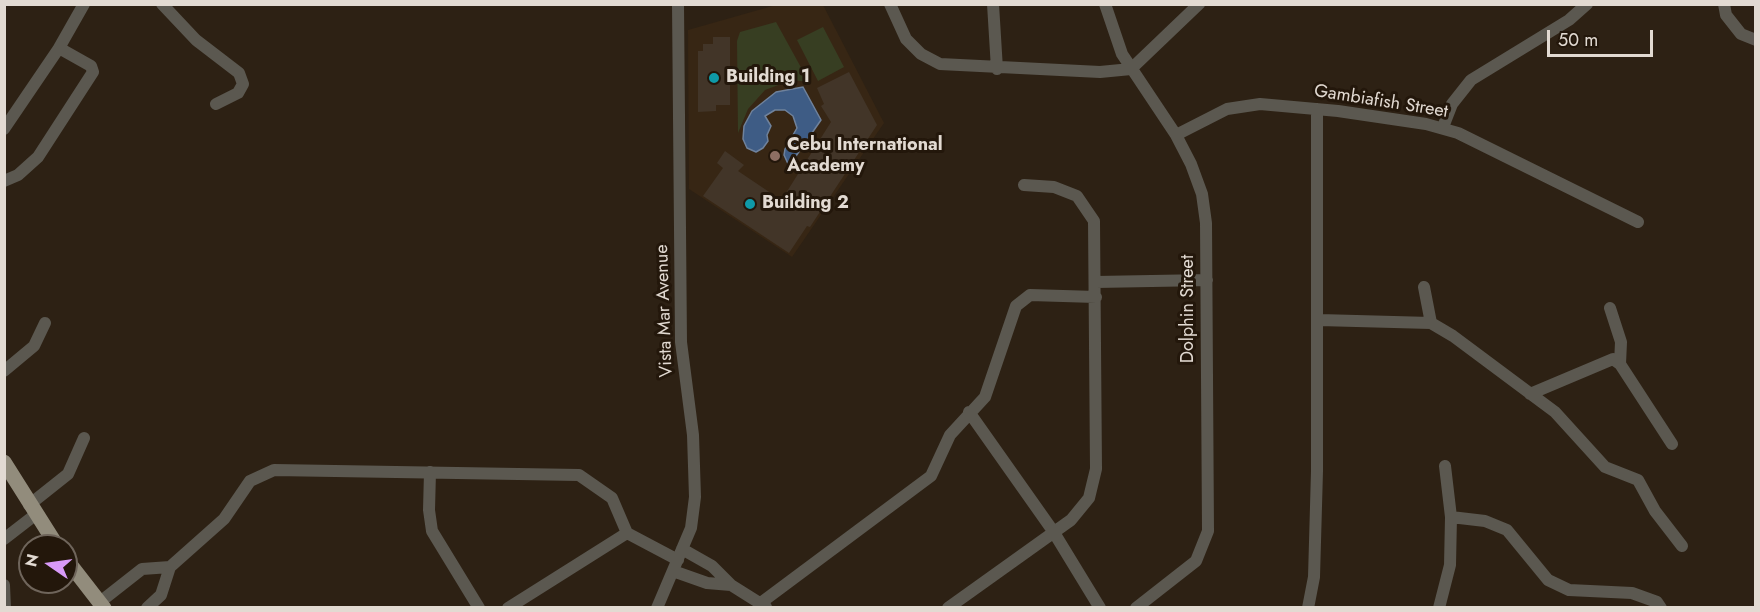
<!DOCTYPE html>
<html>
<head>
<meta charset="utf-8">
<style>
  body { margin:0 }
  #map { position:relative; width:1760px; height:612px; overflow:hidden; background:#2d2114; font-family:Jost,sans-serif }
  canvas { display:block }
  .frame { position:absolute; inset:0; border:6px solid #e2dad2; pointer-events:none }
  .north { position:absolute; left:18px; top:534px; width:60px; height:60px; box-sizing:border-box; background:#23170b; border:2px solid #6f655b; border-radius:50%; rotate:283deg; font-size:16px; font-weight:700; line-height:24px; text-align:center; color:#e2dad2 }
  .north::after { content:''; display:block; margin:auto; width:21px; height:27px; background:#d89af8; clip-path:polygon(50% 0,100% 100%,50% 72%,0 100%) }
  .scale { position:absolute; left:1547px; top:30px; width:106px; height:27px; box-sizing:border-box; border:3px solid #e2dad2; border-top:0; padding-left:8px; font-size:18px; line-height:21px; white-space:nowrap; color:#e2dad2; -webkit-text-stroke:4px #23170b; paint-order:stroke }
</style>
</head>
<body>
<div id="map">
<canvas width="1760" height="612"></canvas>
<div class="frame"></div>
<div class="north">N</div>
<div class="scale">50 m</div>
</div>
<script>
const ctx = document.querySelector('canvas').getContext('2d');
ctx.lineJoin = 'round';
function paint(path, color) { ctx.fillStyle = color; ctx.fill(path, 'evenodd'); }
const shape = rows => new Path2D(rows.map(r => 'M' + r).join(''));
function trace(path, color, width, dash) { ctx.strokeStyle = color; ctx.lineWidth = width; ctx.lineCap = dash ? 'butt' : 'round'; ctx.setLineDash(dash || []); ctx.stroke(path); }
function label(font, color, halo, rows, align = 'center') {
  ctx.font = font + ' Jost,sans-serif'; ctx.lineWidth = 6; ctx.setLineDash([]); ctx.textBaseline = 'middle'; ctx.strokeStyle = halo; ctx.fillStyle = color; for (const [text, x, y, turn = 0] of rows) {
    ctx.save(); ctx.translate(x, y); ctx.rotate((+turn || 0) * Math.PI / 180); ctx.textAlign = isNaN(turn) ? turn : align; if (halo) ctx.strokeText(text, 0, 0); ctx.fillText(text, 0, 0); ctx.restore();
  }
}
const built = shape([
  [776,5,823,5,884,123,792,257,689,189,688,30]
]);
const green = shape([
  [776,22,809,82,792,80,765,90,748,109,738,133,737,41,740,32],
  [823,27,844,67,818,81,797,40]
]);
const water = shape([
  [803,87,821,120,789,166,784,155,785,149,797,128,793,116,785,110,775,110,765,116,771,126,767,135,768,141,763,148,756,152,747,148,743,139,744,126,752,111,776,92,803,87]
]);
const building = shape([
  [713,37,730,37,730,105,716,105,716,111,698,112,698,51,703,51,703,44,713,44],
  [849,72,877,125,810,227,807,226,789,253,703,196,723,168,717,163,725,151,744,165,738,171,790,206,795,199,786,193,831,122,821,106,824,104,817,88]
]);
const minor = shape([
  [162,4,196,40,239,73,243,84,238,93,216,104],
  [890,4,906,39,921,54,940,64,1100,72,1131,69,1199,4],
  [993,4,997,69],
  [1105,4,1122,54,1176,135,1191,164,1202,194,1206,223,1208,531,1196,561,1136,608],
  [1724,4,1726,15,1741,34,1756,40],
  [1443,127,1452,104,1471,80,1569,20,1587,4],
  [4,129,59,48,84,4],
  [1176,135,1227,109,1260,104,1338,111,1426,124,1458,133,1638,222],
  [4,181,18,175,38,157,93,72,91,66,59,48],
  [1096,282,1207,280],
  [1424,287,1431,323],
  [1610,308,1621,342,1620,364],
  [1319,320,1431,323,1453,336,1555,412,1605,467,1638,480,1655,511,1682,546],
  [4,371,34,346,45,323],
  [1530,394,1613,359,1620,364,1672,444],
  [969,412,1053,531,1100,608],
  [430,472,429,510,432,531,479,608],
  [29,505,68,474,84,438],
  [1451,517,1485,521,1507,530,1548,580,1569,590,1632,593,1657,602,1661,608],
  [4,539,35,515],
  [673,571,707,583,731,585,712,566,682,549],
  [4,585,5,608],
  [731,585,766,607],
  [100,602,142,569,170,567],
  [762,602,931,476,950,435,985,397,1016,306,1030,295,1096,297],
  [147,608,161,595,170,567,224,519,250,481,274,470,579,475,612,498,627,533,678,560],
  [508,608,627,533],
  [657,608,691,528,695,497,693,435,681,342,678,4],
  [948,608,1071,520,1089,498,1096,469,1094,221,1077,196,1054,187,1024,185],
  [1308,608,1314,577,1317,471,1317,109],
  [1439,608,1450,565,1451,517,1445,466]
]);
const primary = shape([
  [4,462,57,546],
  [66,559,104,608]
]);
const markers = [
  [714,78,6,"#0f9aa8"],
  [775,156,6,"#8d6e63"],
  [750,204,6,"#0f9aa8"]
];
const poiNames = [
  ["Building 1",726,78],
  ["Cebu International",787,146],
  ["Academy",787,167],
  ["Building 2",762,204]
];
const streetNames = [
  ["Gambiafish Street",1381,102,9],
  ["Dolphin Street",1189,309,-90],
  ["Vista Mar Avenue",665,311,-92]
];
paint(built, '#372614');
paint(green, '#373e22');
paint(water, '#3e5c85');
trace(water, '#6f829c', 1.5);
paint(building, '#423528');
trace(minor, '#5b5850', 12);
trace(primary, '#928c7c', 15);
for (const [x, y, r, color] of markers) { const dot = new Path2D(); dot.arc(x, y, r, 0, 2 * Math.PI); ctx.fillStyle = color; ctx.fill(dot); trace(dot, '#23170b', 2); }
label('bold 18px', '#e2dad2', '#23170b', poiNames, 'left');
label('18px', '#e2dad2', '#23170b', streetNames);
</script>
</body>
</html>
